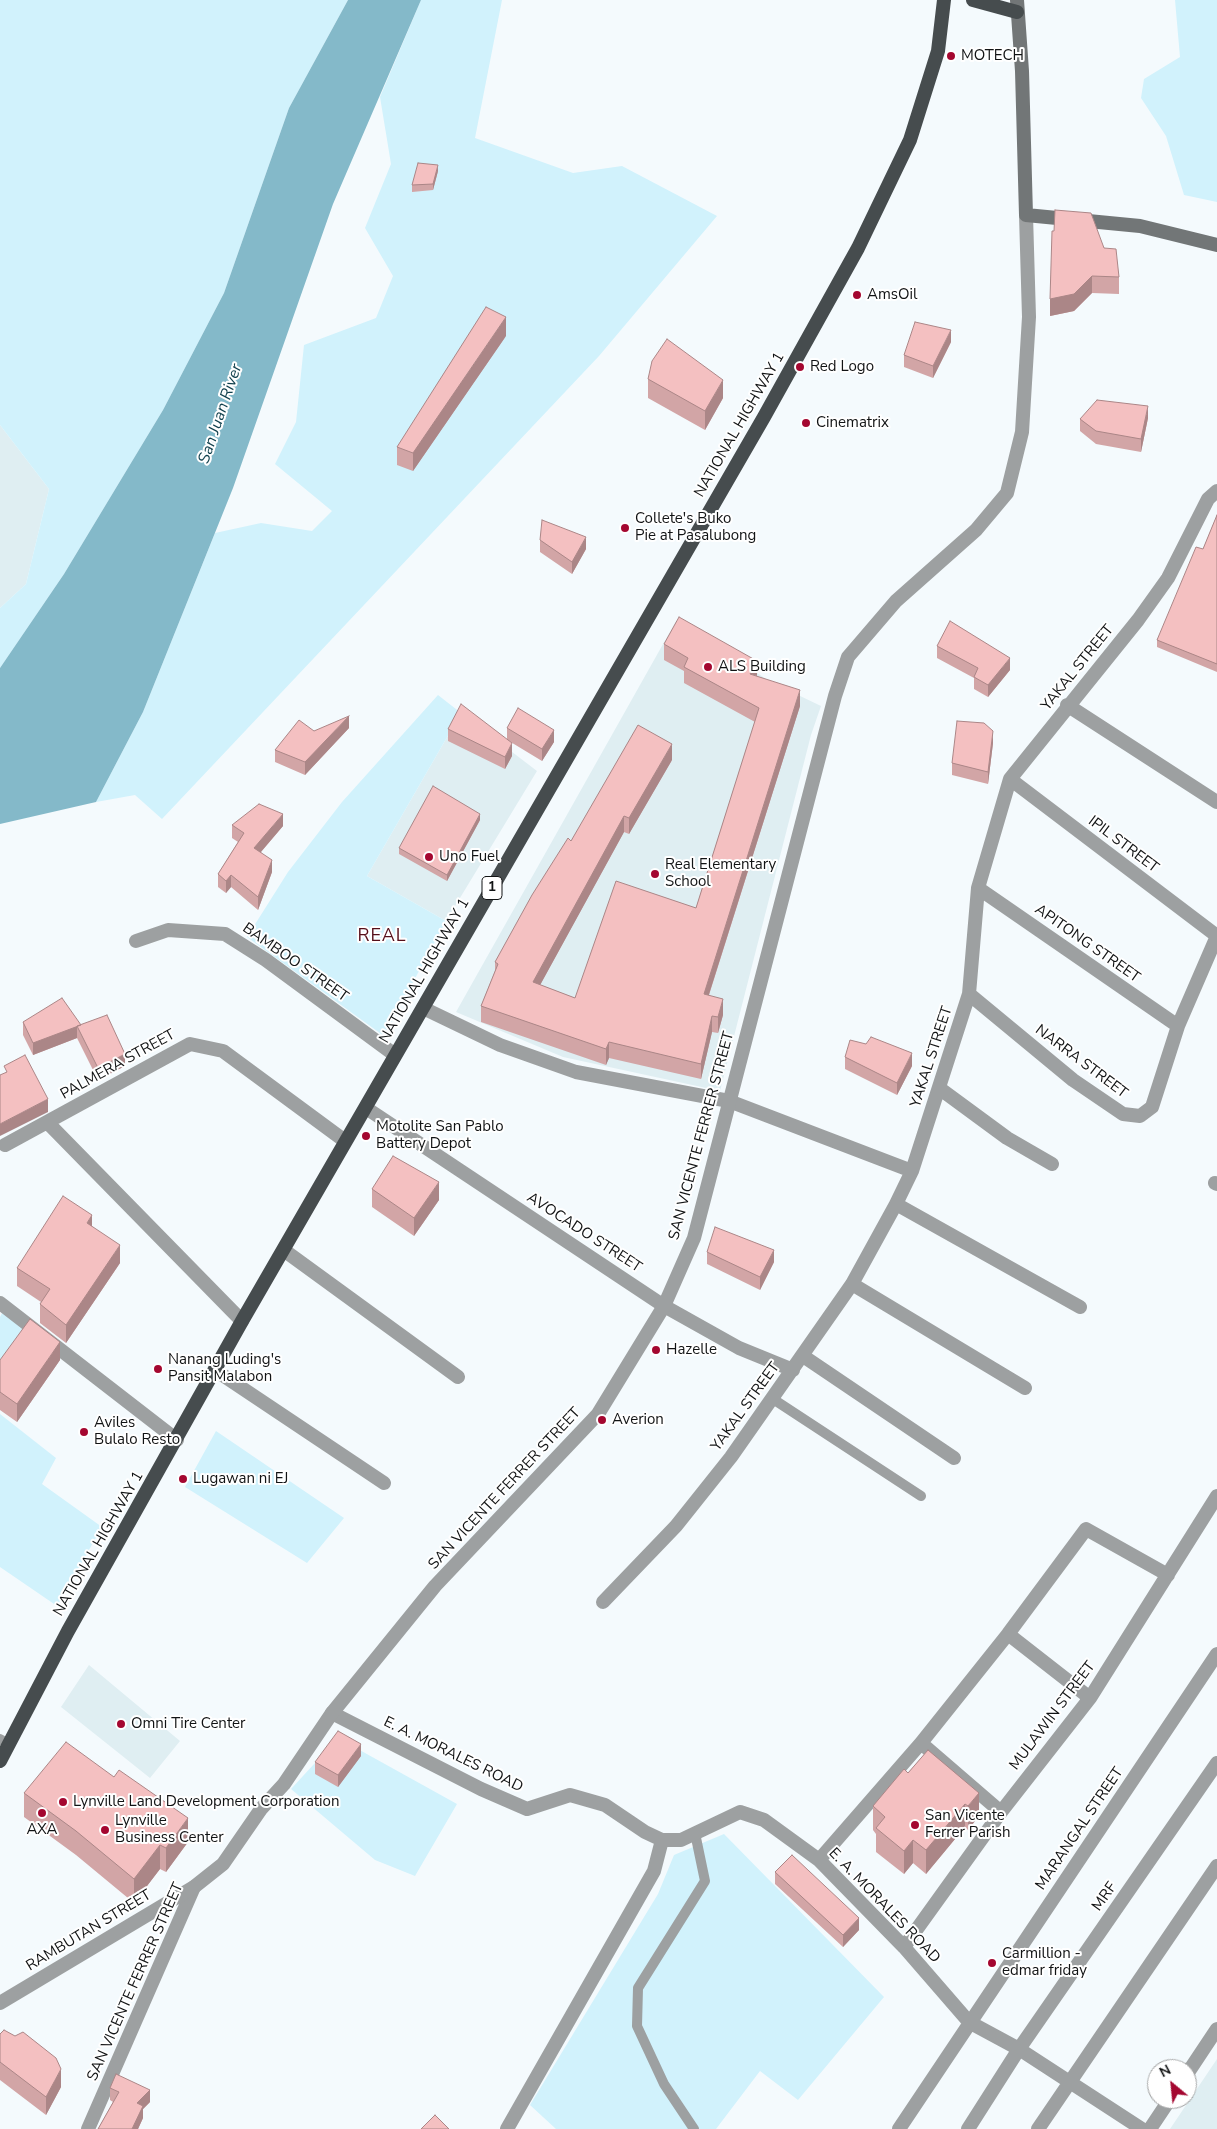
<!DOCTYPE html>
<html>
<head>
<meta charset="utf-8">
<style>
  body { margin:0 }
  #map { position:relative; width:1217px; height:2129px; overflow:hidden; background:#f4fafd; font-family:"Nunito Sans",sans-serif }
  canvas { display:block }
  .north { position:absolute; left:1147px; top:2059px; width:50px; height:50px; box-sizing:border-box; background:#fff; border:1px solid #a0a1a1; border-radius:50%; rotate:332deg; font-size:14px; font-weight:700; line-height:20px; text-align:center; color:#111314 }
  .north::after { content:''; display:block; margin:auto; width:18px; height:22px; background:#a40730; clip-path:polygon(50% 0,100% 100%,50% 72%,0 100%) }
</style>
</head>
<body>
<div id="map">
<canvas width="1217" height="2129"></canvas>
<div class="north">N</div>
</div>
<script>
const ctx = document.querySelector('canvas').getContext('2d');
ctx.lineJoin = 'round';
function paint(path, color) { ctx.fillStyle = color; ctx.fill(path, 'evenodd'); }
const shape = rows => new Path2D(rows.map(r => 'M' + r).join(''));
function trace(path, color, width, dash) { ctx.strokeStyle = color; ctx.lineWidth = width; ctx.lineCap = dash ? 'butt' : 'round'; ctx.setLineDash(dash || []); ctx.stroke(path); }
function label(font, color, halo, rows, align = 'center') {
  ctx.font = font + ' "Nunito Sans",sans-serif'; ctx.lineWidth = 4; ctx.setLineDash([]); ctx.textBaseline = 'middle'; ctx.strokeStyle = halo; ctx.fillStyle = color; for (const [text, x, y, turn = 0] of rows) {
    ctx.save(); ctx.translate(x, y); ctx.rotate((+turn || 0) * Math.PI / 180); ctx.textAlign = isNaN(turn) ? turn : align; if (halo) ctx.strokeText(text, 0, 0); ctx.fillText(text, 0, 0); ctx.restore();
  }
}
const built = shape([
  [0,425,49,489,26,584,0,608],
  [676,621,771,682,821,706,811,735,720,1091,563,1057,456,1012],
  [461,713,537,771,446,921,367,876],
  [89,1665,180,1741,150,1778,61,1707],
  [1217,2059,1217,2129,1170,2129]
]);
const green = shape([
  [0,0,348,0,289,108,224,293,163,410,64,574,0,668,0,608,26,584,49,489,0,425],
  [421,0,502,0,475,138,573,173,622,166,717,216,599,356,162,819,135,795,96,802,143,712,215,533,261,523,312,531,332,511,275,464,296,422,304,345,376,318,393,276,365,228,391,164,380,97],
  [1175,0,1217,0,1217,202,1184,195,1166,136,1141,98,1144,79,1180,57],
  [438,695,461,713,367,876,446,921,384,1036,247,937,288,872,342,802],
  [2,1313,28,1331,0,1369,0,1317],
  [0,1414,56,1458,42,1484,102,1527,57,1606,0,1567],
  [216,1431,344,1518,307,1563,185,1487],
  [338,1738,457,1804,415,1876,375,1860,291,1789],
  [724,1834,884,1997,798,2100,760,2071,716,2129,556,2129,530,2105,658,1894,674,1855]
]);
const water = shape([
  [348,0,421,0,333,204,233,488,143,712,96,802,0,824,0,668,64,574,163,410,224,293,289,108]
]);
const service = shape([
  [773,1399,921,1496],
  [0,1739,9,1744],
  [694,2129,664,2084,637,2026,638,1988,705,1881,695,1833]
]);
const minor = shape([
  [1067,705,1217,802],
  [978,888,1178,1026],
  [136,941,168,930,225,934,266,960,395,1055],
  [969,994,1073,1080,1123,1114,1140,1116,1152,1107,1178,1026,1217,936,1010,779],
  [423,1008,500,1045,576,1072,729,1101,912,1171],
  [939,1088,1007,1138,1052,1164],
  [366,1108,664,1306,739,1348,793,1370],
  [47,1122,242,1321],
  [5,1145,190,1044,223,1051,345,1141],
  [1215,1183,1217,1184],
  [896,1204,1080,1307],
  [285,1251,458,1377],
  [852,1284,1025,1388],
  [0,1303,177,1440],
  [803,1356,954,1458],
  [215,1370,384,1483],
  [603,1602,676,1526,731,1457,852,1284,896,1204,912,1171,969,994,978,888,1010,779,1138,620,1168,578,1208,499,1217,491],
  [1008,1634,1090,1698],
  [332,1713,481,1789,527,1809,570,1795,605,1805,645,1832,662,1840,681,1840,740,1812,764,1820,819,1860,904,1947,969,2022,1019,2049,1142,2129],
  [921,1743,1001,1812],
  [819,1860,921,1743,1008,1634,1086,1529,1168,1575],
  [904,1947,1001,1812,1090,1698,1217,1496],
  [1187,2074,1217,2029],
  [88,2129,194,1887],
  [507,2129,654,1871,662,1840],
  [899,2129,1217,1654],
  [968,2129,1019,2049,1217,1763],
  [1038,2129,1217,1866],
  [1150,2129,1170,2099]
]);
const tertiary = shape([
  [0,2003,194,1887,223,1864,261,1809,284,1784,332,1713,435,1586,598,1414,664,1306,694,1238,835,696,848,657,896,601,976,530,1007,493,1022,432,1029,317,1026,215]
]);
const secondary = shape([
  [1017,0,1022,71,1026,215,1140,226,1217,245]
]);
const trunk = shape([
  [973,0,1017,12],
  [0,1761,68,1631,242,1321,764,417,858,248,910,140,938,51,944,0]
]);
const wall = shape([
  [438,171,433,190,412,192,412,185],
  [1104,248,1119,277,1119,294,1092,293,1074,311,1050,316],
  [506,336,413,471,397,465,397,447],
  [951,342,933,378,904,367,904,355],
  [648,379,723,398,705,430,648,398],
  [1148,418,1141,452,1096,444,1080,431,1080,419],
  [1217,515,1217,672,1157,647,1157,640,1203,549],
  [540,540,586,549,572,574,540,552],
  [664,644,757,676,800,706,709,995,723,1015,718,1033,712,1032,701,1079,609,1058,606,1065,481,1022,481,1006,495,971,495,962,571,841,672,760,629,834,624,832,540,985,575,998,696,908,755,722,684,683,684,671,664,660],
  [937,646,1010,670,988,697,974,689,974,678,937,658],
  [349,728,305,775,275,762,275,750,314,731],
  [507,728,554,742,542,761,509,741,512,756,505,769,448,741,448,729,507,740],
  [993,743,988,784,952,775,952,763],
  [480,820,447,881,399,854,399,848],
  [232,825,283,826,261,852,272,872,258,910,231,887,226,893,218,887,218,874,238,842,232,838],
  [23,1022,81,1025,125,1066,98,1080,77,1038,33,1055,23,1035],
  [845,1057,912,1066,897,1095,845,1069],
  [372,1189,439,1200,414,1236,372,1207],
  [92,1227,120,1263,66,1343,40,1323,40,1304,41,1302,17,1286,17,1268],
  [707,1252,774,1262,760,1290,707,1264],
  [0,1360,60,1360,17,1422,0,1410],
  [928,1750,979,1816,968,1830,965,1827,926,1874,913,1863,904,1874,876,1852,876,1834,873,1830,873,1806,908,1773],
  [361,1756,338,1787,315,1774,315,1762],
  [24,1793,188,1842,166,1872,160,1869,134,1903,76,1855,24,1817],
  [775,1872,859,1930,843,1947,775,1884],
  [0,2034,61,2087,46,2115,0,2080],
  [110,2088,150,2102,143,2109,143,2118,138,2129,98,2129,113,2102,110,2100]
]);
const shadedWall = shape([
  [438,165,438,171,433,190,433,184],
  [1092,276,1092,293,1074,311,1050,316,1050,299],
  [506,317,506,336,413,471,413,453],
  [951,330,951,342,933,378,933,366],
  [723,380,723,398,705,430,705,411],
  [1148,406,1148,418,1141,452,1141,439],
  [586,537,586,549,572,574,572,562],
  [1010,658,1010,670,988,697,988,685],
  [757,661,757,676,750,674],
  [800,690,800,706,704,1010,704,994],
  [349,716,349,728,305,775,305,762],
  [554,730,554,742,542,761,542,749],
  [993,731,993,743,988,784,988,772],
  [512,743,512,756,505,769,505,757],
  [672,744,672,760,629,834,629,818],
  [283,814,283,826,254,860,254,848],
  [480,814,480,820,447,881,447,875],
  [624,816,624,832,533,998,533,982],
  [272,860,272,872,258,910,258,897],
  [231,875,231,887,226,893,226,881],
  [723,999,723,1015,718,1033,718,1017],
  [712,1016,712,1032,701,1079,701,1064],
  [77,1026,77,1038,33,1055,33,1043],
  [609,1042,609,1058,606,1065,606,1049],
  [912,1053,912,1066,897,1095,897,1083],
  [125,1054,125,1066,98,1080,98,1068],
  [48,1099,48,1112,0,1136,0,1124],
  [439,1182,439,1200,414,1236,414,1218],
  [92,1215,92,1233,87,1223],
  [120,1245,120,1263,66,1343,66,1325],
  [774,1250,774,1262,760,1290,760,1277],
  [60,1342,60,1360,17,1422,17,1404],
  [361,1744,361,1756,338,1787,338,1775],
  [979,1793,979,1816,968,1830,968,1806],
  [965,1804,965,1827,926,1874,926,1850],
  [188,1818,188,1842,166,1872,166,1848],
  [913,1840,913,1863,904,1874,904,1851],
  [160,1845,160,1869,134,1903,134,1879],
  [859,1918,859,1930,843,1947,843,1935],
  [61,2069,61,2087,46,2115,46,2097],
  [150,2090,150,2102,143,2109,143,2118,138,2129,132,2129,137,2103]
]);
const building = shape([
  [418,163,438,165,433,184,412,185,418,163],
  [1055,210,1091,213,1104,248,1116,249,1119,277,1092,276,1074,294,1050,299,1052,231,1054,231,1055,210],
  [486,307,506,317,413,453,397,447,486,307],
  [915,322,951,330,933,366,904,355,915,322],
  [667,339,723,380,705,411,648,379,652,361,667,339],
  [1097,400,1148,406,1141,439,1096,431,1080,419,1097,400],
  [1217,515,1217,664,1157,640,1196,547,1203,549,1217,515],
  [542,520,586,537,572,562,540,540,542,520],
  [679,617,757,661,750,674,800,690,704,994,723,999,718,1017,712,1016,701,1064,609,1042,606,1049,481,1006,498,964,495,962,532,895,568,838,571,841,638,725,672,744,629,818,624,816,533,982,575,998,616,881,696,908,759,708,684,667,688,658,664,644,679,617],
  [950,621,1010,658,988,685,974,677,978,668,937,646,950,621],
  [461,704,512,743,505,757,448,729,461,704],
  [518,708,554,730,542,749,507,728,518,708],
  [349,716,305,762,275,750,299,720,314,731,349,716],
  [957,721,984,723,993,731,988,772,952,763,957,721],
  [433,786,480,814,447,875,399,848,433,786],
  [259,804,283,814,254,848,272,860,258,897,231,875,226,881,218,874,244,833,232,825,259,804],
  [62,998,81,1025,33,1043,23,1022,62,998],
  [107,1015,125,1054,98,1068,77,1026,107,1015],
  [871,1037,912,1053,897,1083,845,1057,850,1040,866,1044,871,1037],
  [25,1055,48,1099,0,1124,0,1075,7,1072,4,1066,25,1055],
  [393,1156,439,1182,414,1218,372,1189,393,1156],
  [63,1196,92,1215,87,1223,120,1245,66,1325,40,1304,50,1289,17,1268,63,1196],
  [715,1227,774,1250,760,1277,707,1252,715,1227],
  [30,1319,60,1342,17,1404,0,1392,0,1360,30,1319],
  [338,1731,361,1744,338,1775,315,1762,338,1731],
  [66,1742,114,1777,119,1770,188,1818,166,1848,160,1845,134,1879,76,1831,24,1793,66,1742],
  [928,1750,979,1793,968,1806,965,1804,926,1850,913,1840,904,1851,876,1828,885,1817,873,1806,904,1769,908,1773,928,1750],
  [792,1855,859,1918,843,1935,775,1872,792,1855],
  [4,2030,15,2036,23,2032,56,2058,61,2069,46,2097,0,2062,0,2034,4,2030],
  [116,2074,150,2090,137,2103,143,2106,132,2129,98,2129,119,2092,110,2088,116,2074],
  [435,2115,449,2129,421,2129,435,2115]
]);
const markers = [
  [951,56,5,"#a40730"],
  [857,295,5,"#a40730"],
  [800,367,5,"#a40730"],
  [806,423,5,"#a40730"],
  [625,528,5,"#a40730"],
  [708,667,5,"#a40730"],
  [429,857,5,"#a40730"],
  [655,874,5,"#a40730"],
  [366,1136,5,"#a40730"],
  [656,1350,5,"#a40730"],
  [158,1369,5,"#a40730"],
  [602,1420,5,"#a40730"],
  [84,1432,5,"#a40730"],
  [183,1479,5,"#a40730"],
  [121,1724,5,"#a40730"],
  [63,1802,5,"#a40730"],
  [42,1813,5,"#a40730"],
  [915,1825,5,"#a40730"],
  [105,1830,5,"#a40730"],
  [992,1963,5,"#a40730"]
];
const shields = [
  [492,888,20]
];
const shieldNames = [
  ["1",492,888]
];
const poiNames = [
  ["MOTECH",961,56],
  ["AmsOil",867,295],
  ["Red Logo",810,367],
  ["Cinematrix",816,423],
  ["Collete's Buko",635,519],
  ["Pie at Pasalubong",635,536],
  ["ALS Building",718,667],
  ["Uno Fuel",439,857],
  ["Real Elementary",665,865],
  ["School",665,882],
  ["Motolite San Pablo",376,1127],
  ["Battery Depot",376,1144],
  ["Hazelle",666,1350],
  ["Nanang Luding's",168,1360],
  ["Pansit Malabon",168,1377],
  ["Averion",612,1420],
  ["Aviles",94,1423],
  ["Bulalo Resto",94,1440],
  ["Lugawan ni EJ",193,1479],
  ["Omni Tire Center",131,1724],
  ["Lynville Land Development Corporation",73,1802],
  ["San Vicente",925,1816],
  ["Ferrer Parish",925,1833],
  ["Lynville",115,1821],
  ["Business Center",115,1838],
  ["AXA",42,1830,"center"],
  ["Carmillion -",1002,1954],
  ["edmar friday",1002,1971]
];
const streetNames = [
  ["NATIONAL HIGHWAY 1",740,425,-60],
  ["YAKAL STREET",1078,668,-51],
  ["IPIL STREET",1123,845,37],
  ["APITONG STREET",1087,944,35],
  ["BAMBOO STREET",295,963,35],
  ["NATIONAL HIGHWAY 1",425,971,-60],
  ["YAKAL STREET",932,1057,-72],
  ["NARRA STREET",1081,1062,37],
  ["PALMERA STREET",118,1065,-29],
  ["SAN VICENTE FERRER STREET",702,1136,-75],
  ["AVOCADO STREET",584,1233,33],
  ["YAKAL STREET",746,1407,-54],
  ["SAN VICENTE FERRER STREET",505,1489,-47],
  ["NATIONAL HIGHWAY 1",99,1544,-60],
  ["MULAWIN STREET",1053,1716,-53],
  ["E. A. MORALES ROAD",453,1755,26],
  ["MARANGAL STREET",1080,1829,-56],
  ["MRF",1105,1897,-55],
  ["E. A. MORALES ROAD",884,1906,46],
  ["RAMBUTAN STREET",89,1931,-31],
  ["SAN VICENTE FERRER STREET",136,1982,-66]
];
const waterNames = [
  ["San Juan River",221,414,-71]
];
const quarterNames = [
  ["REAL",382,937]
];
paint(built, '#dfeef2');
paint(green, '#d1f2fc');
paint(water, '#84b9c9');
trace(service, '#9da0a1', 10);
trace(minor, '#9da0a1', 14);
trace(tertiary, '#9da0a1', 14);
trace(secondary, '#727677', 14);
trace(trunk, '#464c4e', 14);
paint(wall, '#d2a5a6');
paint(shadedWall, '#ab8687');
paint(building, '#f4c0c1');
trace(building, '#ab8687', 1);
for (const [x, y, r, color] of markers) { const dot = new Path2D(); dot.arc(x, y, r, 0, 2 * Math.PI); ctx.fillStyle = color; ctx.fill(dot); trace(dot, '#fff', 2); }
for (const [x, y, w] of shields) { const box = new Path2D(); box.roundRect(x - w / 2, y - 11.5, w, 23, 4); ctx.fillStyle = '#fff'; ctx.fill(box); trace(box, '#111314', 1); }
label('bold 14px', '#111314', null, shieldNames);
label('15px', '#111314', '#fff', poiNames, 'left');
label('15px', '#111314', '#fff', streetNames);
label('italic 16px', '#0f3f4c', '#fff', waterNames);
ctx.letterSpacing = '1px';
label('18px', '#550f1a', '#fff', quarterNames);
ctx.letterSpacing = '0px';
</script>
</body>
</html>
